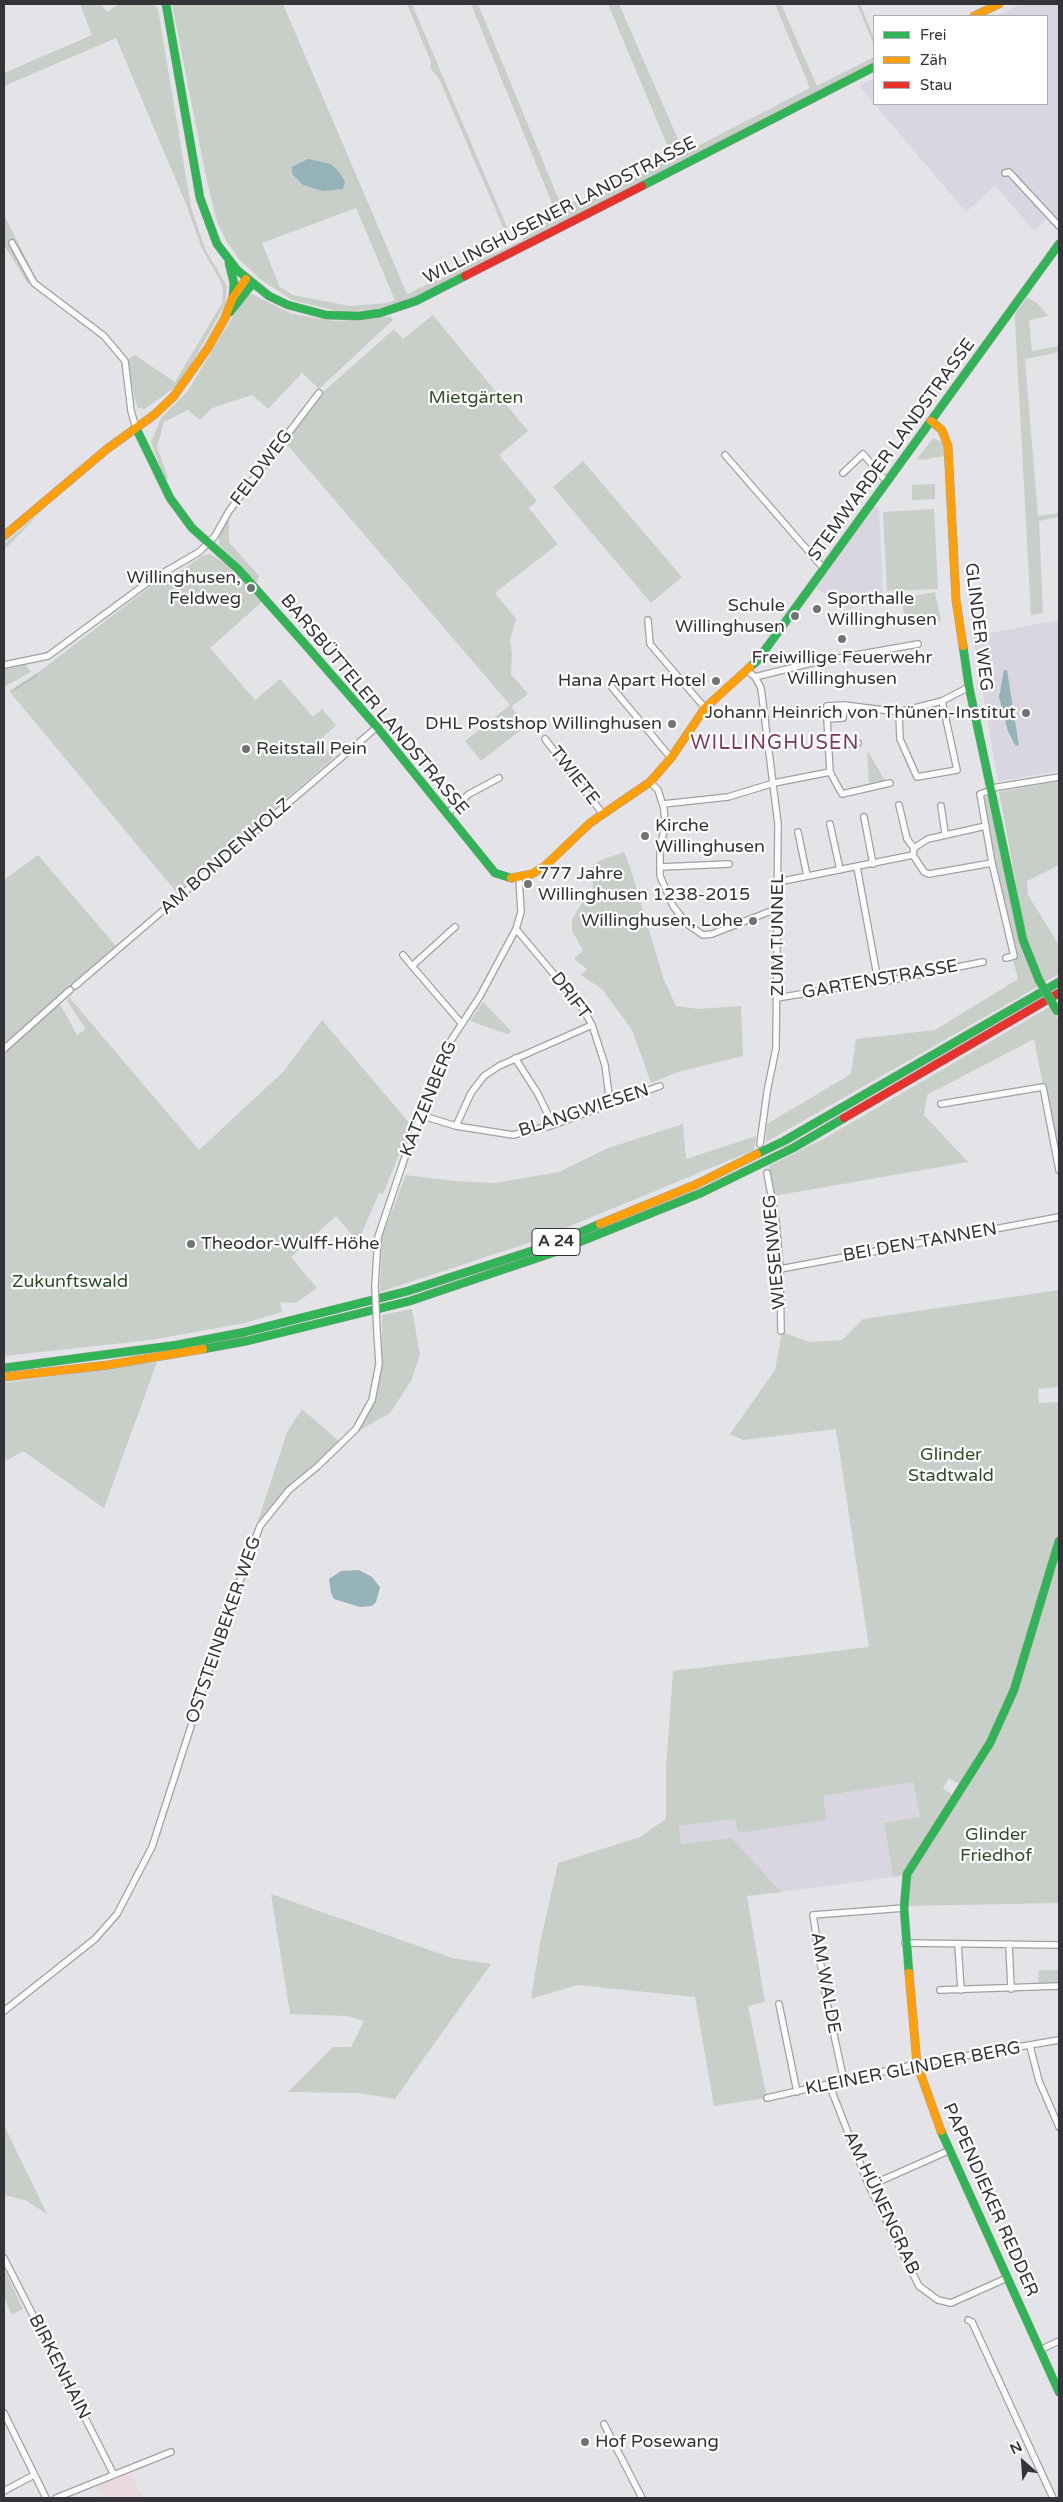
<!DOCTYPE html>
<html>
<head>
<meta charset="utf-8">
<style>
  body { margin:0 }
  #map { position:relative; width:1063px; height:2502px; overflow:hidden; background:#e4e3e8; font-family:"Varela Round",sans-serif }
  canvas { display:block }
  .frame { position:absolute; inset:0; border:5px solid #343338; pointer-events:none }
  .legend { position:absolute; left:873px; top:15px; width:175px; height:90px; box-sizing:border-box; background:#fff; border:1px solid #aeadaf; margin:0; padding:6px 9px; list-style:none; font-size:15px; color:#343338 }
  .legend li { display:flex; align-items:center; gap:10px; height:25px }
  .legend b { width:25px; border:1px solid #aeadaf }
  .north { position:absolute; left:998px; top:2437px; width:50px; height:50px; -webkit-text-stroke:4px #fff; paint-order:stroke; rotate:334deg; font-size:14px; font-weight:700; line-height:20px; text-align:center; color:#343338 }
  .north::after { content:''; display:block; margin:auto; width:18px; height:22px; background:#343338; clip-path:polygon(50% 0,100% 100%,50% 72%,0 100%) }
</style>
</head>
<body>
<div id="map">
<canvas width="1063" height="2502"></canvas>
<div class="frame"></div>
<ul class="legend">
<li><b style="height:6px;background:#30b455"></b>Frei</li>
<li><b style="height:6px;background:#ff9f0a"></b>Zäh</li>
<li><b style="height:6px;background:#e5322d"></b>Stau</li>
</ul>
<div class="north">N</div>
</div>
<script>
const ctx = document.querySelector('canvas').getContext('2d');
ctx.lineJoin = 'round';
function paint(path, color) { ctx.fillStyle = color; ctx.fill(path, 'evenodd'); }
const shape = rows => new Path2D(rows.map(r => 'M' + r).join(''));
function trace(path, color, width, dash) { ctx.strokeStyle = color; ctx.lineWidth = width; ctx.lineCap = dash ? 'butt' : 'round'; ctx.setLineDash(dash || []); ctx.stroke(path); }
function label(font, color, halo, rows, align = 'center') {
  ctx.font = font + ' "Varela Round",sans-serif'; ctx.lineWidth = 4.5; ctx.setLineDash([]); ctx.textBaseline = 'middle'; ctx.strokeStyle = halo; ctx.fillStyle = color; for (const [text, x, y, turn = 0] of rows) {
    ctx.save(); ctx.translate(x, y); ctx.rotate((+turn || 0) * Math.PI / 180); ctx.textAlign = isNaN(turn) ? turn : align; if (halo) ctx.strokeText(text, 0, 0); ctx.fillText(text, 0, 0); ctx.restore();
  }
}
const commercial = shape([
  [131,2474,143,2498,102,2498,96,2486]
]);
const built = shape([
  [1021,4,1059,4,1059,232,1046,220,1034,231,995,186,966,212,859,86,874,78,874,104,1047,104,1047,16,996,16],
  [875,506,879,509,883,597,847,610,816,588],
  [1059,620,1059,771,998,781,973,636],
  [913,1782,920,1817,884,1823,893,1877,781,1892,732,1838,681,1844,679,1826,735,1819,738,1833,826,1820,823,1796]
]);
const green = shape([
  [80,4,101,4,107,12,119,4,154,4,158,9,191,207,205,249,227,286,225,305,184,377,175,387,145,409,138,408,135,400,127,360,135,355,175,382,222,303,223,290,220,280,202,249,186,204,116,38,4,86,4,73,92,35],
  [172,4,283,4,407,294,521,241,556,213,471,4,478,4,559,200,573,202,596,198,668,160,671,154,608,4,619,4,684,153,810,88,775,4,781,4,817,86,874,57,874,64,562,225,413,298,375,309,351,311,333,310,292,300,277,290,261,280,239,259,227,242,217,222,206,177],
  [356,208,395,300,387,303,350,306,293,295,280,287,262,243],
  [407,4,412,4,512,239,509,241,439,79,431,69,431,62],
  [857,4,860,4,874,38,874,45],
  [4,215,36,278,28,284,4,245],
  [252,294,292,314,334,321,364,320,378,317,391,317,393,320,319,389,302,373,268,409,252,395,212,408,200,420,188,410,164,422,157,447,168,478,165,480,151,442,161,418,187,392,235,313,246,297],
  [1027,297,1038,304,1048,316,1029,320,1032,351,1059,346,1059,352,1025,359,1038,516,1059,513,1059,517,1039,521,1043,613,1031,615,1015,320,1015,314],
  [433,315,528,431,499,455,537,501,529,508,558,544,495,593,516,619,510,640,512,654,511,674,528,694,511,707,526,726,481,761,465,741,510,705,284,441,322,393,394,329,403,339],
  [933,438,941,442,944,446,944,456,922,460,917,459],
  [583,461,682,577,651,603,553,487],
  [935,484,935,499,912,500,912,485],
  [934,509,938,589,887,591,883,512],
  [42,511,8,546,4,550,4,544],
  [229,517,229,542,259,576,256,584,234,559,219,545,219,536],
  [210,554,228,565,241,579,222,572,211,571,241,580,262,602,210,648,255,700,280,679,313,717,322,709,336,725,319,741,333,758,178,894,9,691,40,671,155,583,181,571,202,556],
  [935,592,941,621,907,628,901,599],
  [25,664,31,672,4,687,4,668],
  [867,750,886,782,869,785],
  [1059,781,1059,865,1027,881,1028,895,1059,945,1059,974,1045,982,1026,938,999,792],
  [991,796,1019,941,1039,986,766,1142,767,1124,851,1074,856,1039,935,1030,1018,979,1013,961,1017,959,995,862,984,798],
  [624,852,630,867,664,980,676,1006,699,1009,741,1006,743,1056,678,1072,651,1083,632,1030,602,989,581,975,587,969,574,959,583,950,572,931,572,919,582,903,591,894,593,884,588,872,599,861],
  [38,855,116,946,4,1046,4,880],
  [69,997,199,1150,284,1071,322,1020,411,1125,383,1194,379,1193,358,1242,336,1216,291,1257,317,1288,296,1303,280,1302,282,1312,245,1323,151,1340,4,1356,4,1052,58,1005,61,1006,77,1035,86,1029,67,1001],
  [483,1002,512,1032,507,1034,470,1021],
  [1051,1006,1059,1021,1059,1170,1034,1039,927,1095,924,1115,968,1162,774,1196,769,1166,827,1137],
  [683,1124,686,1159,756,1136,754,1150,534,1241,380,1292,382,1237,406,1175,454,1181,495,1183,559,1172,608,1148],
  [1059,1290,1059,1387,1038,1389,1039,1403,1059,1402,1059,1903,905,1906,907,1874,893,1877,884,1823,920,1817,913,1782,823,1796,827,1820,738,1833,735,1819,679,1826,681,1844,732,1838,781,1892,747,1896,765,2002,748,2006,767,2098,714,2106,695,1997,577,1985,531,1999,540,1943,558,1863,640,1837,666,1819,666,1769,673,1671,869,1647,836,1429,743,1440,730,1434,775,1370,782,1332,809,1342,842,1340,863,1319],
  [949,1778,959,1784,957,1788,960,1790,955,1797,943,1788],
  [412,1309,420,1355,411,1381,390,1413,360,1430,375,1401,382,1365,382,1315],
  [157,1362,104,1508,23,1451,4,1462,4,1383],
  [302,1409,341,1443,289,1485,257,1524,287,1432],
  [271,1894,452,1958,491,1964,395,2099,359,2093,288,2092,333,2047,351,2047,364,2021,347,2016,290,2014],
  [1039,1970,1059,1970,1059,1984,1038,1985],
  [4,2125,47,2214,25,2200,4,2195],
  [4,2268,23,2309,12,2315,4,2298]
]);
const water = shape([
  [308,159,331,164,340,173,345,182,343,189,323,191,303,185,292,174,292,167],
  [1004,670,1007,670,1019,746,1015,745,1008,731,999,697],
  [359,1570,372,1577,380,1587,376,1602,372,1606,360,1607,334,1599,331,1593,329,1579,341,1571]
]);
const stream = shape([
  [14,690,37,675]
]);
const street = shape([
  [1005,173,1009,172,1059,226],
  [12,243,34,283,104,336,125,361,131,411,136,428],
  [725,455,824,569],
  [843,473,863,454,887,482],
  [648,620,650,644,705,708],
  [4,665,48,656,151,580,199,552,215,536,229,511,319,393],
  [748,671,755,677,761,688,778,824,776,1048,767,1092,760,1144],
  [755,677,811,663,918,644],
  [610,685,671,758],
  [942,701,969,687],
  [844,705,899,712,900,739,917,777,957,770,942,701,899,712],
  [545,739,603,814],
  [829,746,858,743],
  [830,772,842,794,890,783],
  [650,782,658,790,664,809,665,826,660,848,660,876,673,906,687,924,703,935,712,934,776,909],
  [992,788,1059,777],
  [992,790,980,794,992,863,1014,956,1006,958],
  [663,804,728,797,774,783,830,772,827,719,827,706,844,705,843,718,827,719],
  [899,805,907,839,914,848],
  [941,806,945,833],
  [447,814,469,794,499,778],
  [864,817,873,864],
  [830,824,840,870],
  [798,832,807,876],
  [913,855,924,872,929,874,992,863],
  [660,867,729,864],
  [857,867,878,981],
  [778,882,913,855,914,848,928,839,986,826],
  [455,927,412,966,462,1024],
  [516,929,583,1009,592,1025,605,1065,610,1103],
  [403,955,412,966],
  [75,986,377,727],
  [777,998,878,981,887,981,983,962],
  [4,1049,70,990],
  [515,1058,538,1094,553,1125],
  [941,1104,1043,1087,1059,1170],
  [420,1115,456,1126,513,1135,553,1125,660,1086],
  [456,1126,471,1093,484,1076,499,1066,592,1025],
  [767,1173,776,1221,780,1269,781,1331],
  [780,1269,1059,1217],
  [375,1286,378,1237,405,1157,448,1045,480,996,516,929,521,912,519,878],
  [905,1943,1059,1945],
  [958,1944,961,1990],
  [1009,1944,1011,1989],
  [940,1990,1059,1986],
  [779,2004,797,2092],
  [4,2011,95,1939,117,1914,152,1847,223,1627,260,1526,289,1490,318,1466,356,1429,372,1400,379,1364,377,1332],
  [1030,2046,1039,2081,1059,2127],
  [844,2081,826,1998,813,1915,904,1908],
  [829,2084,869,2186,919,2286,938,2300,951,2303,1007,2278],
  [767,2098,917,2064,1059,2040],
  [869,2186,948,2151],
  [4,2258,114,2475],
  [968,2320,972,2322,1053,2498],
  [1040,2350,1059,2341],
  [4,2413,46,2498],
  [604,2424,642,2498],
  [4,2491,34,2475],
  [56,2498,171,2452]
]);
const fast = shape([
  [166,4,200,198,217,244,237,270,269,296,288,305,326,315,359,316,380,313,416,301,465,276],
  [642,186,874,67],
  [229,263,234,283,233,296],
  [230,312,252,284],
  [136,428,170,498,192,528,238,569,303,642,377,727,495,873,511,878],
  [963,646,969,687,1023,940,1039,980],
  [750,667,757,661,1059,244],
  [757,1154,784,1141,1059,982],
  [203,1349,247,1341,410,1301,552,1253,701,1193,793,1148,844,1118],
  [4,1368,177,1345,245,1332,408,1291,550,1245,600,1224],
  [909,1973,904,1908,907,1874,990,1743,1014,1690,1059,1541],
  [941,2131,1059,2392]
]);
const slow = shape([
  [974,16,999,4],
  [931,421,942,430,948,446,956,600,963,646],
  [4,536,107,449,154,415,174,396,208,348,225,318,232,299,246,279],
  [511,878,532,874,545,866,590,823,650,782,671,758,705,708,750,667],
  [600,1224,697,1184,757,1154],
  [4,1377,108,1365,203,1349],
  [909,1973,917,2064,941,2131]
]);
const jam = shape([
  [465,276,642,186],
  [844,1118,1059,993]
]);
const streetBridge = shape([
  [375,1286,377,1332]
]);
const fastBridge = shape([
  [1039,980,1057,1011]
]);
const markers = [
  [251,588,5,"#727176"],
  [817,609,5,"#727176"],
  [795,616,5,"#727176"],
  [842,639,5,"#727176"],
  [716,681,5,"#727176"],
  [1026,713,5,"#727176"],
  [672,724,5,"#727176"],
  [246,749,5,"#727176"],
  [645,836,5,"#727176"],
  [528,884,5,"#727176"],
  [753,921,5,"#727176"],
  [191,1244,5,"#727176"],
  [585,2442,5,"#727176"]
];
const shields = [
  [556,1242,48]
];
const shieldNames = [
  ["A 24",556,1242]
];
const streetNames = [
  ["WILLINGHUSENER LANDSTRASSE",560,211,-27],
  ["STEMWARDER LANDSTRASSE",892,450,-54],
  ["FELDWEG",262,468,-53],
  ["GLINDER WEG",978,627,83],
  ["BARSBÜTTELER LANDSTRASSE",374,705,50],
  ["TWIETE",574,776,52],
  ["AM BONDENHOLZ",226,857,-41],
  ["ZUM TUNNEL",778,935,-90],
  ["GARTENSTRASSE",880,980,-10],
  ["DRIFT",570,996,53],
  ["KATZENBERG",429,1099,-68],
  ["BLANGWIESEN",584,1111,-18],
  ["BEI DEN TANNEN",920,1243,-10],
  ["WIESENWEG",775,1252,-95],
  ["OSTSTEINBEKER WEG",224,1630,-71],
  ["AM WALDE",825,1983,80],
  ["KLEINER GLINDER BERG",913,2069,-11],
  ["PAPENDIEKER REDDER",990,2200,66],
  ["AM HÜNENGRAB",881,2203,65],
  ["BIRKENHAIN",59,2367,63]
];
const parkNames = [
  ["Mietgärten",476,398],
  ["Zukunftswald",70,1282],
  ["Glinder",951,1455],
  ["Stadtwald",951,1476],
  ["Glinder",996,1835],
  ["Friedhof",996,1856]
];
const poiNames = [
  ["Willinghusen,",241,578],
  ["Feldweg",241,599],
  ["Sporthalle",827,599,"left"],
  ["Willinghusen",827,620,"left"],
  ["Schule",785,606],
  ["Willinghusen",785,627],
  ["Freiwillige Feuerwehr",842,658,"center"],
  ["Willinghusen",842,679,"center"],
  ["Hana Apart Hotel",706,681],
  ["Johann Heinrich von Thünen-Institut",1016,713],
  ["DHL Postshop Willinghusen",662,724],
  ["Reitstall Pein",256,749,"left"],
  ["Kirche",655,826,"left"],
  ["Willinghusen",655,847,"left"],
  ["777 Jahre",538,874,"left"],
  ["Willinghusen 1238-2015",538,895,"left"],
  ["Willinghusen, Lohe",743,921],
  ["Theodor-Wulff-Höhe",201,1244,"left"],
  ["Hof Posewang",595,2442,"left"]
];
const quarterNames = [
  ["WILLINGHUSEN",775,744]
];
paint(commercial, '#e7d9df');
paint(built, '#d9d6e2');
paint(green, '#c8cfc8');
paint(water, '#96b3b9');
trace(stream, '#96b3b9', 1);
trace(street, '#a1a0a4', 8);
trace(fast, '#a1a0a4', 9);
trace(slow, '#a1a0a4', 9);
trace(jam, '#a1a0a4', 9);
trace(street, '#fbfbfc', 5.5);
trace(fast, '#30b455', 8);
trace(slow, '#ff9f0a', 8);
trace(jam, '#e5322d', 8);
trace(streetBridge, '#a1a0a4', 8, []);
trace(fastBridge, '#a1a0a4', 9, []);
trace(streetBridge, '#fbfbfc', 5.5);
trace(fastBridge, '#30b455', 8);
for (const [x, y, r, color] of markers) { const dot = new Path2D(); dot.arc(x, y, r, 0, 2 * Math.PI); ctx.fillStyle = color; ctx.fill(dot); trace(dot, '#fff', 2); }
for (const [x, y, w] of shields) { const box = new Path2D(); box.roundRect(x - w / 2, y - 13.5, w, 27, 4); ctx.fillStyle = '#fff'; ctx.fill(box); trace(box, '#343338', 1); }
label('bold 16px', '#343338', null, shieldNames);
label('18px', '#343338', '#fff', streetNames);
label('18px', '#2f4e24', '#fff', parkNames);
label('18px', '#343338', '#fff', poiNames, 'right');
ctx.letterSpacing = '1px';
label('20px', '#793b62', '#fff', quarterNames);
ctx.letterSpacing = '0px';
</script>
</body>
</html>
